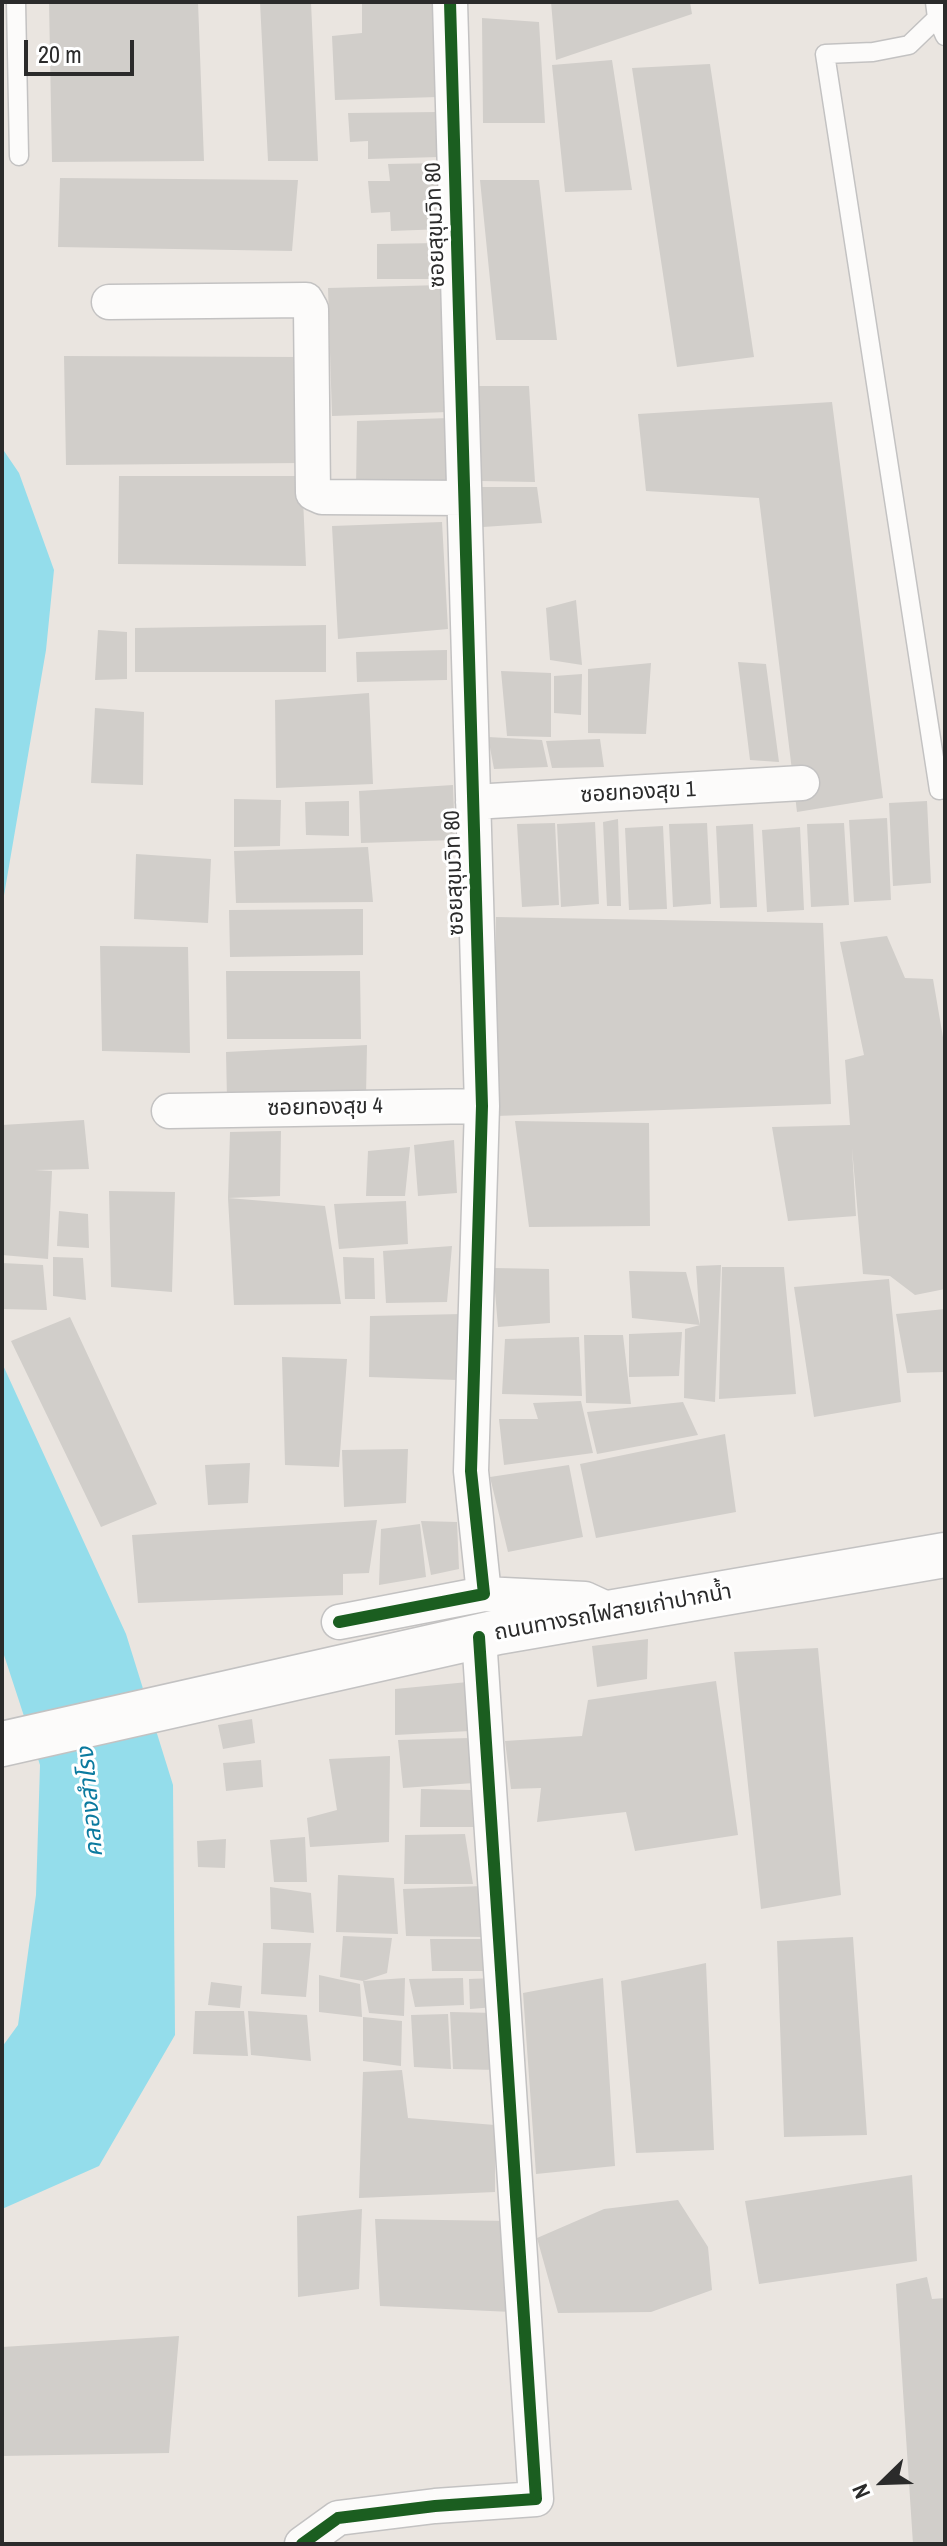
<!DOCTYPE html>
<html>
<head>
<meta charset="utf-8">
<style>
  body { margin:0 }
  #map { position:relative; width:947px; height:2546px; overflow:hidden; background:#eae5e0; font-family:"Archivo Narrow",sans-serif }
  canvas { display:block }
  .frame { position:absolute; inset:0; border:4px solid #2b2b2b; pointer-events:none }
  .north { position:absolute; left:843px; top:2442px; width:80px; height:80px; -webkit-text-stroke:6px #fff; paint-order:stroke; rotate:247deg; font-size:22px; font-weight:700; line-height:32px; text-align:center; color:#2b2b2b }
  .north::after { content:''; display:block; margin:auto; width:28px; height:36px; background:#2b2b2b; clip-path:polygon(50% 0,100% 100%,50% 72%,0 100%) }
  .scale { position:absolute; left:24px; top:40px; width:110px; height:36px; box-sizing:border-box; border:4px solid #2b2b2b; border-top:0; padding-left:10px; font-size:24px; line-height:28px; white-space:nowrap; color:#2b2b2b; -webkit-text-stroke:6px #fff; paint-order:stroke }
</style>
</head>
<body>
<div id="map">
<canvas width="947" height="2546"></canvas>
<div class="frame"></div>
<div class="north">N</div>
<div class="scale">20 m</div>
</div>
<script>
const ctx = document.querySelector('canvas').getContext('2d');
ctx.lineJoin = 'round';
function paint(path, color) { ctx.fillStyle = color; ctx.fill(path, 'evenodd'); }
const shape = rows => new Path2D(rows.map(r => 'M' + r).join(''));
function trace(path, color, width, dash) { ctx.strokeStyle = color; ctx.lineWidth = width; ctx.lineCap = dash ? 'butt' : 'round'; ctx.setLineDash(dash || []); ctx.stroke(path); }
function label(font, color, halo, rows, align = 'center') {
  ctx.font = font + ' "Archivo Narrow","Noto Sans Thai",sans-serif'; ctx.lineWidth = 6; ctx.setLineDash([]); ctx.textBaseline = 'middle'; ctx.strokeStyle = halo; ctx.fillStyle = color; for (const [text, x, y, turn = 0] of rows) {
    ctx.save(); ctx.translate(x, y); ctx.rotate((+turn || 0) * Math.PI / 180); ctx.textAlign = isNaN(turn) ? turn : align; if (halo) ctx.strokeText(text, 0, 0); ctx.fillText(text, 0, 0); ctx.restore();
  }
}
const water = shape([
  [2,448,19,473,54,570,46,650,2,907],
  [2,1363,126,1634,173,1785,175,2035,99,2166,2,2209,2,2047,18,2025,36,1895,40,1765,2,1649]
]);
const building = shape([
  [49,2,198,2,204,161,52,162],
  [260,2,311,2,318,161,268,161],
  [362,2,435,2,438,97,335,100,332,36,362,33],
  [551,2,690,2,692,14,556,60],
  [482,18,539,22,545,123,483,123],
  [612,60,632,190,565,192,552,65],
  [710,64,754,357,677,367,632,68],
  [439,112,439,157,368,159,368,141,350,142,348,113],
  [441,163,444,229,391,231,390,212,371,213,368,181,390,181,388,164],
  [60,178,298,180,292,251,58,247],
  [480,180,539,180,557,340,496,340],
  [439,243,438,279,377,279,377,244],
  [442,285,448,412,332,416,328,288],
  [64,356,300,357,301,463,66,465],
  [478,386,529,386,535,482,481,481],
  [832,402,883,798,797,812,759,498,646,491,638,414],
  [450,418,449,491,356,489,357,421],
  [119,476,302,476,306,566,118,564],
  [478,487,537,487,542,523,483,527],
  [442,522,448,629,338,639,332,526],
  [576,600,582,665,550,660,546,608],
  [326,625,326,672,135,672,135,628],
  [98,630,127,632,127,679,95,680],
  [447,650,447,680,357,682,356,652],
  [738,662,766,664,779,762,750,760],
  [651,663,646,734,588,733,588,669],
  [501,671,551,673,551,737,507,736],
  [582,674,581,715,554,713,554,676],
  [369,693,373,784,276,788,275,700],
  [95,708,144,712,143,785,91,783],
  [488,737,542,740,548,767,494,769],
  [600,739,604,767,552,768,546,741],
  [453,785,455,840,361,843,359,791],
  [234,799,281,800,280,846,234,847],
  [349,801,349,836,306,835,305,802],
  [927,801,931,883,893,886,889,803],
  [887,818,891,900,854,902,849,820],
  [618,819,621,906,607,906,603,822],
  [595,822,599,904,561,907,557,824],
  [555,823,559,905,522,907,517,824],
  [707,823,711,904,673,907,669,824],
  [844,823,849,905,811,907,807,824],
  [753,824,757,907,720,908,716,826],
  [663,826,667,909,629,910,625,828],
  [800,827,804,910,767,912,762,830],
  [368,847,373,902,236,903,234,851],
  [136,854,211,859,208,923,134,919],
  [363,909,363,955,230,957,229,910],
  [496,917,823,923,831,1104,496,1116],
  [887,936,905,978,933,979,945,1049,945,1289,915,1295,890,1276,863,1274,852,1148,856,1216,788,1221,772,1127,850,1125,845,1060,864,1055,840,942],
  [100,946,188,947,190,1053,102,1051],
  [226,971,360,971,361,1039,227,1039],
  [367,1045,366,1096,227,1099,226,1052],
  [84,1120,89,1169,35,1170,52,1171,48,1259,2,1255,2,1125],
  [515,1121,649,1123,650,1226,529,1227],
  [281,1131,280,1196,228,1198,230,1132],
  [454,1140,457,1193,418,1196,414,1145],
  [410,1147,405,1196,366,1196,368,1151],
  [109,1191,175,1192,172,1292,111,1287],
  [228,1198,325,1206,341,1304,234,1305],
  [406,1201,408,1244,339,1249,334,1204],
  [59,1211,88,1214,89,1248,57,1246],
  [452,1246,447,1302,386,1303,383,1251],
  [53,1257,83,1258,86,1300,53,1296],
  [343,1257,374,1258,375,1299,345,1299],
  [2,1263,43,1265,47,1310,2,1309],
  [721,1265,715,1402,684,1398,685,1329,700,1325,696,1266],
  [722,1267,784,1267,796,1394,719,1399],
  [493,1268,549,1269,550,1323,498,1327],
  [629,1271,686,1272,700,1325,632,1318],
  [889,1279,901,1402,814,1417,794,1287],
  [945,1309,945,1372,907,1373,896,1314],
  [462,1314,458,1380,369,1377,370,1316],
  [70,1317,157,1504,101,1527,11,1341],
  [682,1332,679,1376,629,1377,629,1334],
  [584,1335,623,1335,631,1404,586,1403],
  [579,1337,582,1396,502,1394,505,1339],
  [282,1357,347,1359,339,1467,285,1465],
  [581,1401,593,1453,504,1465,499,1419,538,1419,533,1403],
  [683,1402,698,1435,597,1454,587,1412],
  [725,1434,736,1512,596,1538,580,1464],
  [408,1449,406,1503,344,1507,342,1450],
  [250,1463,248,1503,208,1505,205,1465],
  [569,1465,583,1537,508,1552,490,1477],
  [377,1520,369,1573,343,1574,343,1595,138,1603,132,1535],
  [421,1521,457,1522,459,1569,431,1575],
  [420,1524,426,1577,379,1585,381,1529],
  [648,1639,647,1679,597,1687,592,1646],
  [818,1648,841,1895,761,1909,734,1652],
  [716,1681,738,1835,635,1851,626,1812,537,1822,541,1788,511,1789,505,1741,582,1736,588,1700],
  [468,1682,470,1731,395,1735,395,1689],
  [252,1719,255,1743,223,1749,218,1725],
  [470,1738,474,1783,403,1788,398,1740],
  [390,1756,389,1842,310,1847,307,1818,337,1810,329,1759],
  [261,1760,263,1787,226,1791,223,1763],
  [421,1789,472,1790,473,1827,420,1827],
  [465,1834,473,1884,404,1884,405,1835],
  [305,1837,307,1882,274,1882,270,1840],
  [226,1839,225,1868,198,1867,197,1841],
  [338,1875,394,1878,398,1934,336,1932],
  [483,1886,485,1937,406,1936,403,1889],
  [270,1887,311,1893,314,1933,271,1929],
  [343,1936,392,1938,387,1973,363,1981,340,1977],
  [853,1937,867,2135,784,2137,777,1941],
  [430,1939,483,1939,489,1971,432,1971],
  [263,1943,311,1943,306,1997,261,1994],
  [706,1963,714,2150,636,2153,621,1981],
  [319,1975,360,1984,362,2017,319,2012],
  [405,1978,404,2016,369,2013,363,1981],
  [463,1978,464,2005,415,2007,409,1979],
  [494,1978,495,2007,470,2009,469,1979],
  [603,1978,615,2166,536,2174,523,1993],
  [211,1982,242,1986,240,2008,208,2005],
  [195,2011,244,2011,248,2056,193,2054],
  [248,2011,307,2015,311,2061,251,2055],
  [450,2012,497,2013,498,2070,453,2069],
  [448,2014,451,2069,414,2067,411,2015],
  [363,2017,402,2021,401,2066,363,2061],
  [402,2070,408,2118,495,2125,495,2192,359,2198,363,2072],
  [912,2175,917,2261,759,2284,745,2201],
  [678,2200,708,2247,712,2290,651,2312,558,2313,537,2238,604,2209],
  [362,2209,359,2289,298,2297,297,2216],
  [375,2219,510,2221,512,2312,380,2306],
  [927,2277,932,2299,945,2298,945,2544,913,2544,896,2284],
  [179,2336,169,2453,2,2456,2,2347]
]);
const service = shape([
  [16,2,19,156],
  [935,2,937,18,945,36],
  [937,18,909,45,873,52,825,54,939,790,945,789]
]);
const minor = shape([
  [109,302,306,300,311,309,313,493,322,497,464,498],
  [473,802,802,783],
  [169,1111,482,1106],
  [484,1594,585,1599,609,1610],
  [339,1622,484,1594,471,1471,482,1106,450,2],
  [302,2544,338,2518,435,2506,536,2499,479,1637]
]);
const secondary = shape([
  [2,1744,498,1632,945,1555]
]);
const cycleway = shape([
  [339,1622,484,1594,471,1471,482,1106,450,2],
  [302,2544,338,2518,435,2506,536,2499,479,1637]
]);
const streetNames = [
  ["ซอยสุขุมวิท 80",436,225,-92],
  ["ซอยทองสุข 1",638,793,-3],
  ["ซอยสุขุมวิท 80",455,873,-92],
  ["ซอยทองสุข 4",325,1108,-1],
  ["ถนนทางรถไฟสายเก่าปากน้ำ",613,1613,-10]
];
const waterNames = [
  ["คลองสำโรง",91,1802,-95]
];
paint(water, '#94ddeb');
paint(building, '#d1ceca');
trace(service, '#c3c2c2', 21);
trace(minor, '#c3c2c2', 37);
trace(secondary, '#c3c2c2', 47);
trace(service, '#fcfbfa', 18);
trace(minor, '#fcfbfa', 34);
trace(secondary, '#fcfbfa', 44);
trace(cycleway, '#1b5e20', 12);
label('22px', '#2b2b2b', '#fff', streetNames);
label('italic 24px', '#0b7a9f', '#fff', waterNames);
</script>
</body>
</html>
